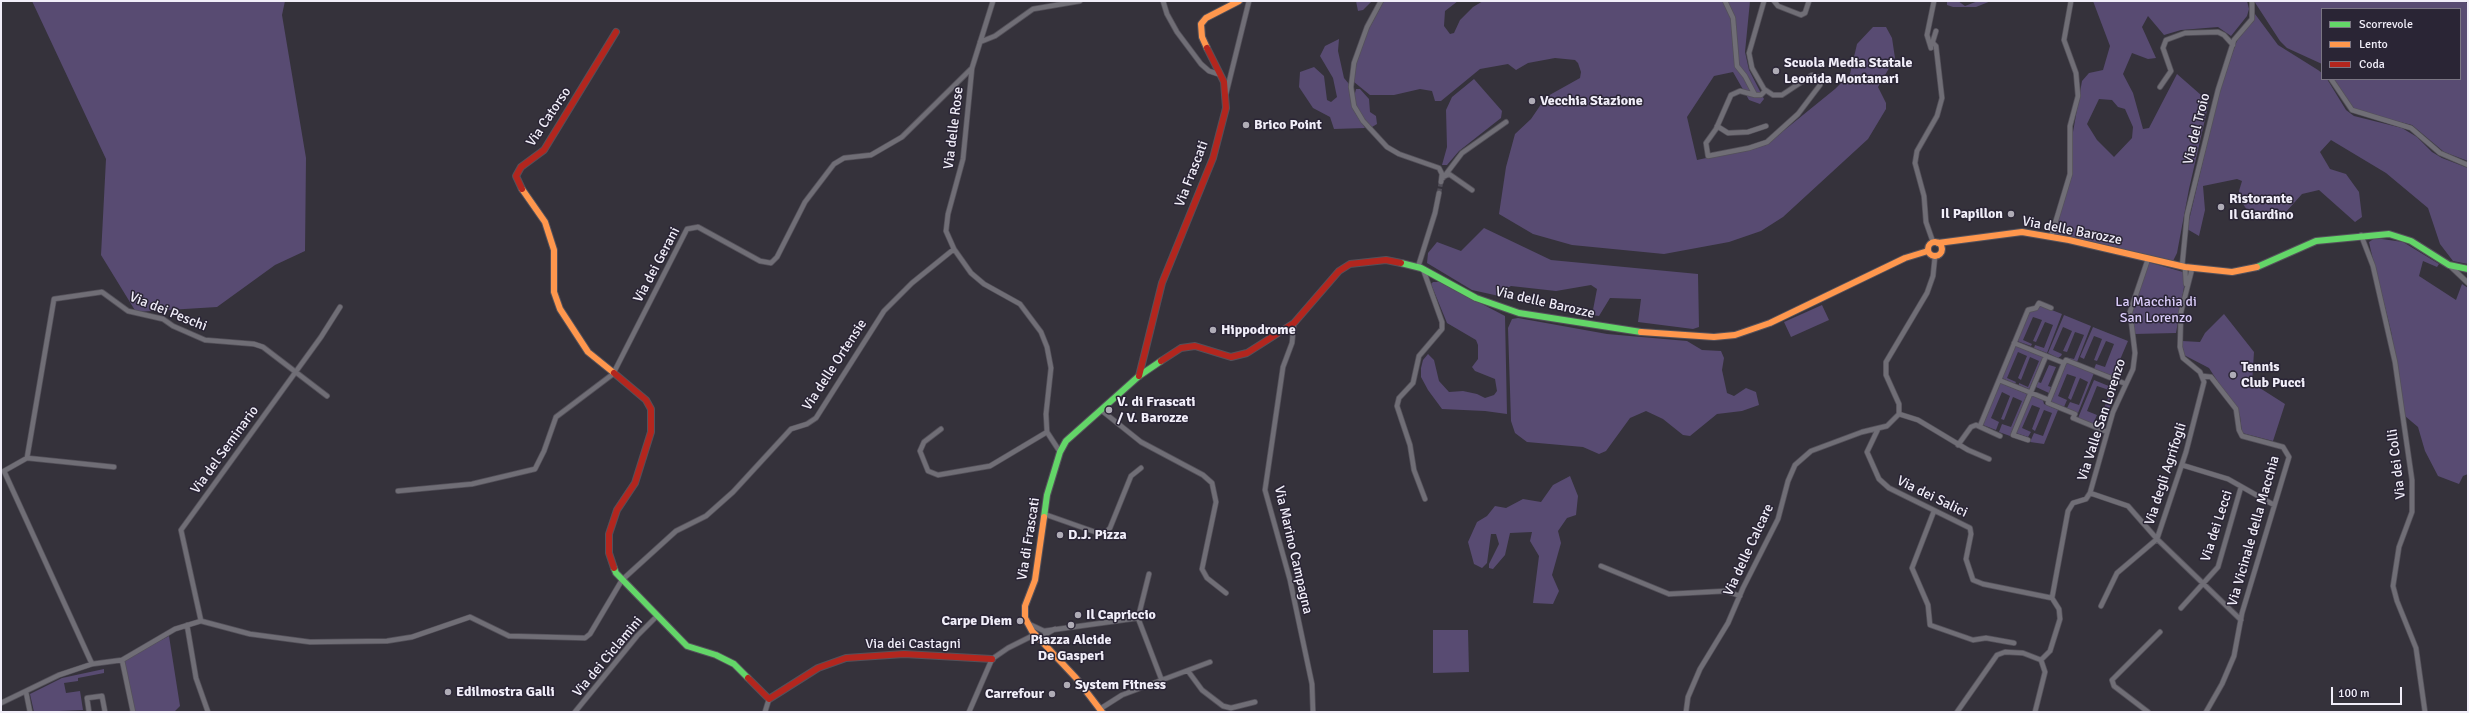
<!DOCTYPE html>
<html>
<head>
<meta charset="utf-8">
<style>
  body { margin:0 }
  #map { position:relative; width:2469px; height:713px; overflow:hidden; background:#35323b; font-family:Signika,sans-serif }
  canvas { display:block }
  .frame { position:absolute; inset:0; border:2px solid #f1eef9; pointer-events:none }
  .legend { position:absolute; left:2321px; top:8px; width:140px; height:72px; box-sizing:border-box; background:#2a2535; border:1px solid #7a7583; margin:0; padding:5px 7px; list-style:none; font-size:12px; color:#f1eef9 }
  .legend li { display:flex; align-items:center; gap:8px; height:20px }
  .legend b { width:20px; border:1px solid #7a7583 }
  .scale { position:absolute; left:2331px; top:687px; width:71px; height:18px; box-sizing:border-box; border:2px solid #f1eef9; border-top:0; padding-left:5px; font-size:12px; line-height:14px; white-space:nowrap; color:#f1eef9; -webkit-text-stroke:3px #2a2535; paint-order:stroke }
</style>
</head>
<body>
<div id="map">
<canvas width="2469" height="713"></canvas>
<div class="frame"></div>
<ul class="legend">
<li><b style="height:5px;background:#63d668"></b>Scorrevole</li>
<li><b style="height:5px;background:#ff974d"></b>Lento</li>
<li><b style="height:5px;background:#b3261e"></b>Coda</li>
</ul>
<div class="scale">100 m</div>
</div>
<script>
const ctx = document.querySelector('canvas').getContext('2d');
ctx.lineJoin = 'round';
function paint(path, color) { ctx.fillStyle = color; ctx.fill(path, 'evenodd'); }
const shape = rows => new Path2D(rows.map(r => 'M' + r).join(''));
function trace(path, color, width, dash) { ctx.strokeStyle = color; ctx.lineWidth = width; ctx.lineCap = dash ? 'butt' : 'round'; ctx.setLineDash(dash || []); ctx.stroke(path); }
function label(font, color, halo, rows, align = 'center') {
  ctx.font = font + ' Signika,sans-serif'; ctx.lineWidth = 3; ctx.setLineDash([]); ctx.textBaseline = 'middle'; ctx.strokeStyle = halo; ctx.fillStyle = color; for (const [text, x, y, turn = 0] of rows) {
    ctx.save(); ctx.translate(x, y); ctx.rotate((+turn || 0) * Math.PI / 180); ctx.textAlign = isNaN(turn) ? turn : align; if (halo) ctx.strokeText(text, 0, 0); ctx.fillText(text, 0, 0); ctx.restore();
  }
}
const green = shape([
  [32,1,285,1,282,15,306,158,305,251,275,265,217,307,136,312,101,255,106,159],
  [1356,1,1372,1,1363,10,1358,11],
  [1384,1,1458,1,1445,11,1444,26,1450,34,1454,33,1460,20,1473,7,1483,1,1750,1,1745,52,1749,70,1764,99,1760,104,1749,100,1733,72,1714,76,1687,117,1697,160,1766,145,1835,89,1850,74,1857,44,1873,27,1886,27,1892,38,1895,58,1878,87,1886,103,1886,109,1868,139,1783,217,1761,231,1729,242,1664,254,1572,245,1533,234,1499,214,1506,167,1515,134,1531,119,1546,97,1580,78,1581,72,1578,63,1575,60,1555,58,1528,63,1516,70,1508,64,1480,69,1441,101,1435,101,1432,91,1420,89,1394,95,1370,95,1354,82,1354,69,1368,30],
  [1947,1,1958,1,1965,6,1978,1,1991,1,1976,7,1953,7,1947,5],
  [2093,1,2247,1,2249,9,2247,16,2231,36,2218,27,2181,30,2164,35,2148,16,2142,27,2156,58,2148,59,2132,53,2123,74,2133,93,2143,129,2149,128,2177,74,2209,102,2189,189,2177,253,2173,261,2054,236,2073,168,2073,132,2082,81,2089,73,2103,70,2110,46],
  [2099,99,2112,100,2118,107,2125,109,2133,127,2132,138,2114,157,2097,140,2087,124],
  [2254,1,2465,1,2468,4,2468,161,2444,152,2412,125,2356,111,2350,107,2334,79,2460,79,2460,9,2322,9,2322,64,2287,48,2280,41],
  [2255,14,2278,45,2318,70,2322,73,2322,79,2327,79,2346,110,2354,116,2402,128,2417,137,2432,152,2442,158,2468,168,2468,264,2453,261,2440,244,2428,208,2386,173,2331,140,2320,152,2330,169,2346,174,2359,192,2362,217,2355,222,2319,190,2302,194,2285,213,2247,210,2241,201,2239,191,2242,181,2237,179,2203,186,2205,210,2199,236,2187,229,2219,93,2236,43,2241,33,2253,22],
  [1339,39,1338,51,1344,78,1349,84,1353,109,1365,128,1334,129,1330,117,1313,108,1299,87,1300,72,1314,67,1324,76,1327,100,1331,102,1337,97,1333,78,1320,56,1325,46],
  [1474,79,1502,111,1501,118,1459,151,1447,165,1442,165,1447,147,1446,110,1452,97],
  [1356,89,1360,89,1369,99,1370,112,1376,116,1377,124,1372,127,1361,116,1356,105,1354,97],
  [1484,228,1551,260,1698,274,1699,327,1693,329,1638,322,1641,299,1610,298,1599,316,1592,315,1597,289,1591,285,1556,291,1511,286,1505,289,1499,296,1472,290,1427,263,1428,253,1437,242,1461,251],
  [2375,238,2403,242,2439,264,2437,267,2423,261,2419,276,2456,300,2462,284,2468,288,2468,474,2463,476,2459,484,2438,476,2425,451,2418,427,2405,416,2391,331,2371,251,2369,242],
  [2148,262,2183,272,2184,287,2176,333,2134,334,2131,314],
  [1433,282,1440,282,1505,316,1507,414,1485,411,1442,409,1428,390,1421,377,1421,368,1423,360,1428,354,1434,360,1439,381,1449,392,1463,391,1477,394,1485,398,1494,395,1497,391,1495,379,1475,371,1472,367,1478,359,1478,345,1476,340,1447,323,1431,284],
  [1822,305,1829,320,1791,337,1784,322],
  [2039,305,2062,314,2047,353,2034,348,2035,345,2044,348,2053,325,2045,322,2036,342,2033,341,2042,320,2033,317,2023,340,2032,344,2031,346,2017,341,2030,311],
  [2224,314,2254,352,2252,383,2285,404,2273,441,2242,433,2240,416,2209,368,2184,355,2182,341,2200,342,2205,333],
  [2064,315,2091,326,2077,362,2065,357,2074,359,2084,335,2075,332,2067,352,2063,351,2072,331,2063,327,2053,350,2062,354,2061,356,2058,358,2048,353],
  [1518,318,1607,334,1687,341,1702,350,1721,351,1724,358,1722,370,1727,393,1734,396,1746,388,1756,392,1759,405,1742,411,1717,414,1690,436,1683,435,1663,419,1646,411,1630,418,1606,451,1599,454,1583,447,1527,442,1515,433,1511,421,1508,328,1512,319],
  [2093,327,2128,341,2113,376,2094,369,2096,364,2105,367,2114,344,2106,341,2097,361,2094,360,2102,339,2094,336,2084,359,2080,357],
  [2015,346,2043,357,2029,389,2019,385,2019,383,2028,387,2039,361,2030,357,2021,380,2018,378,2027,356,2018,352,2007,378,2016,382,2015,384,2002,378],
  [2067,362,2094,373,2078,413,2067,408,2070,402,2079,405,2088,382,2080,378,2071,400,2068,398,2076,377,2067,374,2058,396,2067,400,2064,407,2051,402],
  [2049,365,2056,367,2048,386,2051,387,2049,393,2036,387,2038,382,2041,383],
  [2094,380,2116,389,2103,428,2097,425,2111,391,2106,389,2097,386,2087,411,2097,415,2093,424,2078,418],
  [2000,383,2027,394,2010,436,1999,432,2002,424,2011,427,2022,401,2013,397,2004,420,2001,419,2010,396,2002,392,1991,418,1999,422,1996,430,1983,425],
  [2031,395,2043,400,2044,404,2058,410,2044,444,2030,442,2034,433,2043,436,2052,413,2044,410,2035,431,2032,429,2040,408,2032,405,2022,428,2031,432,2028,437,2016,433],
  [1570,476,1578,496,1576,515,1567,518,1558,531,1561,543,1552,575,1559,591,1553,604,1533,603,1539,556,1530,541,1532,532,1510,533,1505,555,1493,569,1489,568,1489,564,1499,544,1496,534,1491,534,1487,563,1482,568,1474,564,1468,542,1477,522,1487,516,1495,506,1506,508,1523,499,1541,502,1553,485],
  [1433,630,1468,630,1469,672,1433,673],
  [169,636,180,706,174,712,133,712,124,666,125,661,140,651],
  [104,669,104,673,78,678,78,681,64,683,66,693,80,691,83,710,34,712,30,694,62,678]
]);
const streetTunnel = shape([
  [1439,193,1441,182]
]);
const street = shape([
  [993,1,972,68,963,159,948,214,946,231,954,249,971,273,984,284,1020,304,1041,332,1047,347,1051,368,1046,414,1047,432,1060,452],
  [1163,1,1167,14,1177,32,1201,64,1209,71,1221,75],
  [1381,1,1367,27,1354,63,1351,87,1354,106,1363,121,1387,147,1399,154,1439,168,1442,174,1441,182],
  [1725,1,1733,18,1737,66,1745,76,1755,95,1761,95,1765,91],
  [1774,1,1778,6,1801,15,1805,13,1809,1],
  [980,42,995,36,1033,9,1080,1],
  [1933,43,1936,46,1942,98,1937,116,1917,151,1915,163,1924,196,1926,222,1933,242],
  [1932,44,1936,31],
  [1931,48,1927,35,1934,1],
  [2331,79,2352,110,2411,128,2440,153,2468,165],
  [2160,87,2171,71,2163,48,2166,40,2185,33,2218,32,2224,35,2233,45],
  [1226,94,1249,1],
  [1755,95,1740,91,1731,95,1716,129,1706,143,1708,156,1749,148,1767,142,1798,114,1820,85,1818,77,1812,75,1782,95,1773,95,1764,89,1752,68,1749,53,1764,1],
  [1717,126,1728,133,1748,132,1766,126],
  [1443,177,1449,174,1472,190],
  [1443,178,1462,153,1506,122],
  [2361,235,2373,266,2395,362,2412,480,2412,512,2399,547,2393,586,2397,601,2416,648,2425,712],
  [2051,237,2070,174,2070,126,2078,96,2076,73,2064,40,2071,1],
  [2449,265,2468,283],
  [1418,267,1435,213,1439,193],
  [2182,267,2187,215,2218,90,2234,40,2252,19,2252,1],
  [2185,267,2186,284],
  [1423,269,1442,322,1442,329,1419,356,1413,383,1399,398,1397,406,1410,445,1414,470,1425,499],
  [1294,323,1292,343,1283,367,1265,490,1290,580,1312,684,1313,712],
  [2014,343,2064,363,2066,360,2126,384],
  [2203,376,2211,377,2236,409,2239,430,2242,436,2283,447,2289,457,2242,613,2234,656,2222,684,2206,712],
  [1999,380,2049,400,2048,403,2075,414,2073,418,2107,432],
  [2049,400,2064,363],
  [1101,410,1141,442,1203,475,1212,483,1216,502,1202,569,1207,578,1226,593],
  [1899,414,1918,420,1968,450,1989,459],
  [1980,426,2028,310,2036,308,2039,303,2051,308],
  [941,429,924,442,920,451,928,471,938,475,990,466,1047,432],
  [1878,429,1867,452,1879,479,1889,488,1970,528,1971,534,1966,559,1973,580,1983,584,2052,598],
  [2028,440,2013,435,2046,356],
  [1958,445,1971,427,1976,425,2000,436],
  [27,458,114,467],
  [2182,465,2228,479,2274,505],
  [398,491,472,484,535,469,544,451,556,417,613,374,687,229,698,227,760,261,771,263,777,257,805,202,834,164,844,158,871,155,902,137,972,68],
  [2090,493,2128,506,2157,539,2241,620],
  [1934,511,1912,568,1928,605,1930,625,1973,640,1986,638,2014,643],
  [1044,514,1098,533,1105,533,1110,528,1131,476,1141,468],
  [1601,566,1669,594,1726,591,1740,596],
  [1149,574,1138,618,1162,681],
  [2101,606,2117,573,2157,539,2186,452,2204,382,2200,372,2183,358,2180,347,2181,312,2192,269],
  [2181,608,2218,567,2241,487],
  [201,621,250,634,310,642,387,641,412,637,470,617,509,636,585,638,590,634,622,580,676,531,706,516,733,492,791,429,807,424,816,418,884,311,912,283,954,249],
  [201,621,181,530,321,337,340,307],
  [1029,624,1044,631,1138,618],
  [187,625,196,678,208,712],
  [1039,638,1055,629],
  [122,660,133,712],
  [92,664,4,471,27,458,54,299,102,292,128,311,163,319,173,326,205,340,254,344,263,347,327,396],
  [1188,671,1202,690,1223,706,1231,708,1255,702],
  [26,692,30,712],
  [1,703,59,675,92,664,122,660,175,629,201,621],
  [1100,709,1122,695,1210,662],
  [89,712,87,698,102,696,105,712],
  [575,712,637,636,657,616],
  [765,712,769,699],
  [969,712,992,659,1008,648,1036,634],
  [1686,712,1688,697,1700,669,1728,623,1743,588,1778,519,1788,481,1795,465,1811,451,1862,432,1887,426,1899,414,1899,404,1886,375,1886,362,1927,293,1933,276,1935,256],
  [1957,712,1997,655,2005,652,2023,653,2041,660],
  [2035,712,2045,672,2041,660,2050,651,2060,619,2059,609,2052,598,2068,511,2073,503,2086,499,2090,493,2113,412,2133,369,2135,353,2130,312,2148,259],
  [2148,712,2114,686,2112,680,2160,632]
]);
const fast = shape([
  [1401,263,1421,268,1476,298,1519,313,1641,332],
  [2257,267,2316,241,2389,234,2411,241,2449,265,2468,269],
  [1044,517,1047,495,1060,452,1066,441,1139,376,1161,361],
  [614,568,616,573,687,646,716,655,734,664,748,678]
]);
const slow = shape([
  [1207,48,1202,37,1201,24,1206,18,1239,1],
  [522,189,545,222,554,250,554,292,560,309,588,352,614,373],
  '1928 249a7 7 0 1 1 14 0a7 7 0 1 1-14 0Z',
  [1938,243,2022,232,2069,240,2185,267,2232,272,2257,267],
  [1641,332,1714,337,1735,335,1770,323,1905,258,1928,251],
  [1044,517,1035,580,1025,606,1025,618,1032,631,1076,678,1102,712]
]);
const jam = shape([
  [522,189,516,176,521,167,544,150,616,32],
  [1161,361,1181,348,1195,346,1231,357,1247,353,1294,323,1339,271,1350,264,1386,260,1401,263],
  [614,373,646,400,651,409,651,432,635,483,617,510,609,534,609,553,614,568],
  [1139,376,1162,283,1213,158,1226,108,1224,82,1207,48],
  [748,678,769,699,818,668,846,658,904,654,992,659]
]);
const markers = [
  [1776,71,4,"#afacb6"],
  [1532,101,4,"#afacb6"],
  [1246,125,4,"#afacb6"],
  [2221,207,4,"#afacb6"],
  [2011,214,4,"#afacb6"],
  [1213,330,4,"#afacb6"],
  [2233,375,4,"#afacb6"],
  [1109,410,4,"#afacb6"],
  [1060,535,4,"#afacb6"],
  [1078,615,4,"#afacb6"],
  [1020,621,4,"#afacb6"],
  [1071,625,4,"#afacb6"],
  [1067,685,4,"#afacb6"],
  [448,692,4,"#afacb6"],
  [1052,694,4,"#afacb6"]
];
const poiNames = [
  ["Scuola Media Statale",1784,63],
  ["Leonida Montanari",1784,79],
  ["Vecchia Stazione",1540,101],
  ["Brico Point",1254,125],
  ["Ristorante",2229,199],
  ["Il Giardino",2229,215],
  ["Il Papillon",2003,214,"right"],
  ["Hippodrome",1221,330],
  ["Tennis",2241,367],
  ["Club Pucci",2241,383],
  ["V. di Frascati",1117,402],
  ["/ V. Barozze",1117,418],
  ["D.J. Pizza",1068,535],
  ["Il Capriccio",1086,615],
  ["Carpe Diem",1012,621,"right"],
  ["Piazza Alcide",1071,640,"center"],
  ["De Gasperi",1071,656,"center"],
  ["System Fitness",1075,685],
  ["Edilmostra Galli",456,692],
  ["Carrefour",1044,694,"right"]
];
const streetNames = [
  ["Via Catorso",549,117,-56],
  ["Via delle Rose",954,128,-83],
  ["Via del Troio",2197,129,-76],
  ["Via Frascati",1192,174,-69],
  ["Via delle Barozze",2072,231,11],
  ["Via dei Gerani",657,265,-62],
  ["Via delle Barozze",1545,303,13],
  ["Via dei Peschi",168,312,22],
  ["Via delle Ortensie",835,365,-57],
  ["Via Valle San Lorenzo",2102,420,-72],
  ["Via del Seminario",225,450,-54],
  ["Via dei Colli",2397,464,-97],
  ["Via degli Agrifogli",2166,474,-72],
  ["Via dei Salici",1932,497,26],
  ["Via dei Lecci",2217,526,-72],
  ["Via Vicinale della Macchia",2254,531,-74],
  ["Via di Frascati",1029,539,-81],
  ["Via Marino Campagna",1293,550,77],
  ["Via delle Calcare",1749,550,-65],
  ["Via dei Castagni",913,644],
  ["Via dei Ciclamini",608,657,-50]
];
const parkNames = [
  ["La Macchia di",2156,302],
  ["San Lorenzo",2156,318]
];
paint(green, '#584b72');
trace(streetTunnel, '#514e58', 4.5, [4.5, 2]);
trace(street, '#54515a', 6);
trace(fast, '#54515a', 8);
trace(slow, '#54515a', 8);
trace(jam, '#54515a', 8);
trace(street, '#706e76', 4.5);
trace(fast, '#63d668', 6);
trace(slow, '#ff974d', 6);
trace(jam, '#b3261e', 6);
for (const [x, y, r, color] of markers) { const dot = new Path2D(); dot.arc(x, y, r, 0, 2 * Math.PI); ctx.fillStyle = color; ctx.fill(dot); trace(dot, '#2a2535', 1.5); }
label('bold 14px', '#f1eef9', '#2a2535', poiNames, 'left');
label('14px', '#f1eef9', '#2a2535', streetNames);
label('14px', '#dbcdfa', '#2a2535', parkNames);
</script>
</body>
</html>
